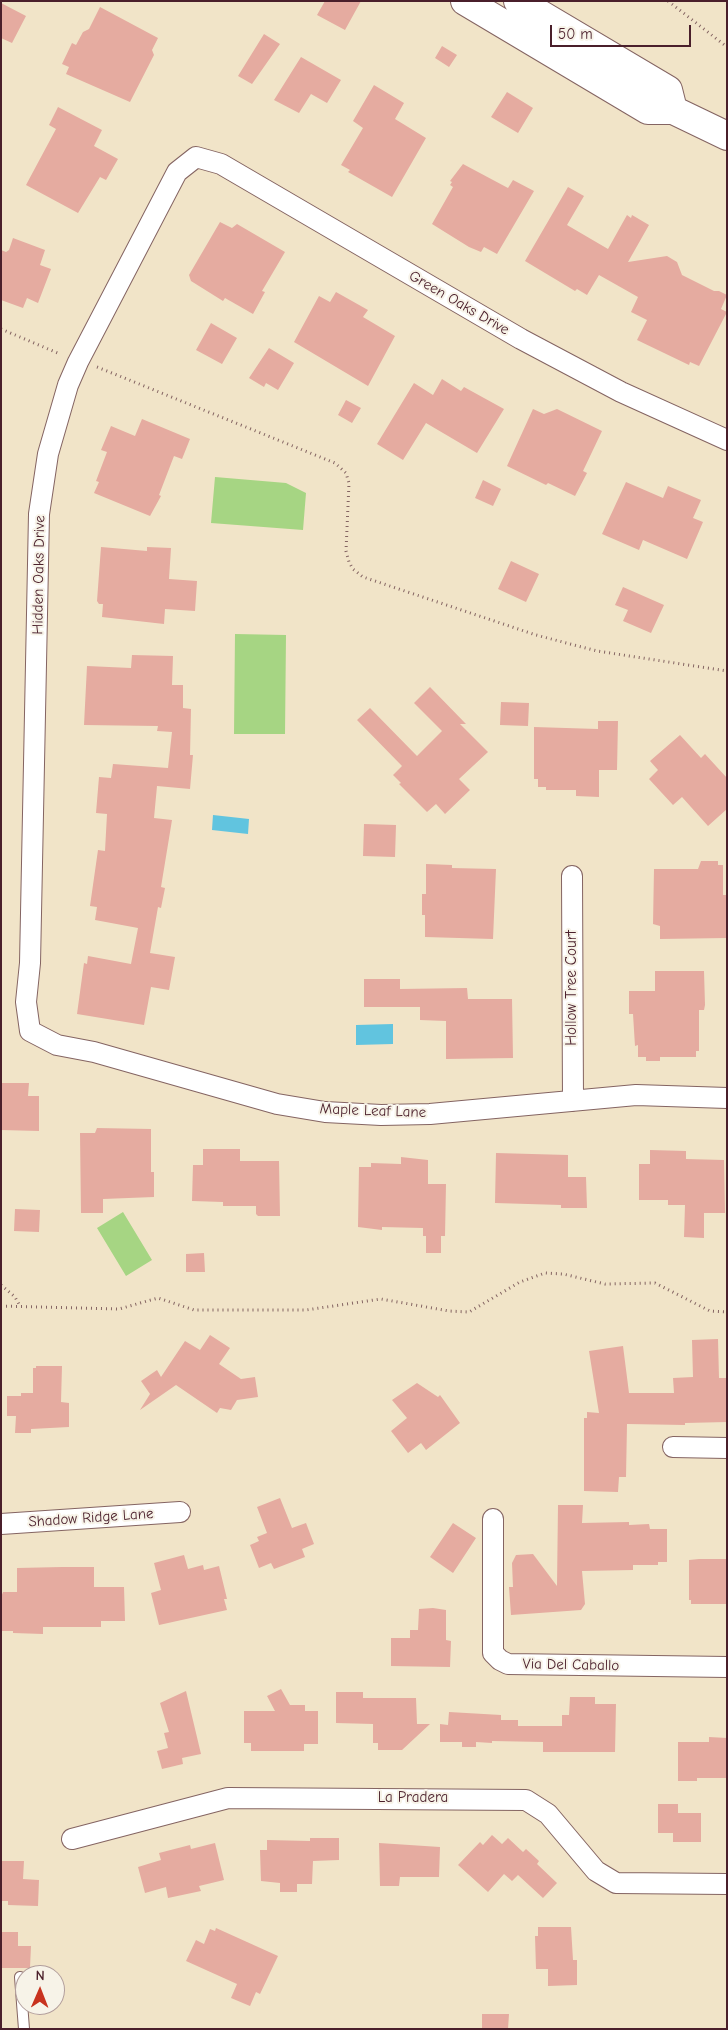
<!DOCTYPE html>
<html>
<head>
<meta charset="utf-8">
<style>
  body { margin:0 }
  #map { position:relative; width:728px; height:2030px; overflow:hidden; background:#f1e4c8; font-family:"Comic Neue",sans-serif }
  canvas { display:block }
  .frame { position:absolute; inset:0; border:2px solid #4a1f2b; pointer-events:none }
  .north { position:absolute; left:15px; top:1965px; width:50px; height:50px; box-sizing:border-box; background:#f7f3e8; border:1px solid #b29e9c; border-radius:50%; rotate:1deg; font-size:14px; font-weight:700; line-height:20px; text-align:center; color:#4a1f2b }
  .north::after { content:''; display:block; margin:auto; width:18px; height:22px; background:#c8321e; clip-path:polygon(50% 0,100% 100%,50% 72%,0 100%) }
  .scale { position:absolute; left:550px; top:25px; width:141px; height:22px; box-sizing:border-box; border:2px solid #4a1f2b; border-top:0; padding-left:6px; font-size:15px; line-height:18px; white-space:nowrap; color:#4a1f2b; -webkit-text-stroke:4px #f7f3e8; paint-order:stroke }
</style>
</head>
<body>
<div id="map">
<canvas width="728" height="2030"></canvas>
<div class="frame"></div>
<div class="north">N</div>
<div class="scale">50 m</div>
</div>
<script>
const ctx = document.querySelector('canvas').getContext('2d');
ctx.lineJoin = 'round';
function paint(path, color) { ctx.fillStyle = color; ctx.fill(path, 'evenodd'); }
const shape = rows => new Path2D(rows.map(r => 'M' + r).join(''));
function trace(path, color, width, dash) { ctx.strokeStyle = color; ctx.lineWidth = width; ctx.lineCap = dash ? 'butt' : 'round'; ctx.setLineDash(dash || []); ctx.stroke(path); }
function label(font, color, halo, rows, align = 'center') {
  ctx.font = font + ' "Comic Neue",sans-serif'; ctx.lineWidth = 4; ctx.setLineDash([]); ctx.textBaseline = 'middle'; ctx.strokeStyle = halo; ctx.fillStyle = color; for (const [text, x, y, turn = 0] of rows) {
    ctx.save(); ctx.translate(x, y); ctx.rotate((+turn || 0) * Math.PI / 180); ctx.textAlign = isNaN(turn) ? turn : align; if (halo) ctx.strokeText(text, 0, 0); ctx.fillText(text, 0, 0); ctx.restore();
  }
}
const green = shape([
  [215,477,286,483,306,493,303,530,211,523],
  [235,634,286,635,285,734,234,734],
  [123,1212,152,1260,126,1276,97,1228]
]);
const water = shape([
  [213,815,249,819,248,834,212,830],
  [393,1024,393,1044,356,1045,356,1025]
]);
const building = shape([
  [325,1,361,1,345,30,317,15],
  [1,3,26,16,12,43,1,38],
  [100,7,158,38,152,50,154,55,130,102,66,74,69,67,62,64,72,43,76,45,83,32,89,29],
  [264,34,280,44,252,84,238,76],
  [442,46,457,55,449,67,435,58],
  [301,57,341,80,327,103,311,94,299,113,274,100],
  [374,85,404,103,395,119,426,138,392,197,348,172,350,170,341,165,363,128,353,121],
  [507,92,533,108,518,133,491,117],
  [58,107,102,130,94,146,118,159,106,180,100,177,78,213,26,185,56,129,49,125],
  [463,164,508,188,513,180,534,191,497,254,484,247,481,252,469,247,432,224,453,187,450,185,452,182,450,181],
  [568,187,584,196,567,225,608,249,627,215,631,218,632,215,649,225,628,262,667,256,677,262,682,275,714,291,719,291,727,295,721,309,727,312,699,366,690,362,689,365,637,340,647,320,631,312,638,297,599,275,587,295,577,289,575,291,525,261],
  [220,222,232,228,237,224,285,252,262,291,265,292,253,314,225,298,223,301,191,281,189,275],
  [13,238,45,250,40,265,51,269,38,303,27,298,23,308,1,300,1,250,6,252,9,250],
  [336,292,368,310,363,317,395,336,368,386,294,342,319,296,330,302],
  [211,323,237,338,222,364,196,350],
  [269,348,294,363,278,390,266,383,264,387,249,378],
  [442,379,461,391,464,387,504,409,477,453,426,423,403,460,377,444,414,383,433,395],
  [346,400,361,408,352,423,338,415],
  [533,409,544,414,557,409,602,431,583,471,587,473,575,496,548,483,546,485,507,466],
  [142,419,190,439,182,459,174,456,159,495,161,496,150,516,94,493,99,482,96,481,107,452,101,450,111,426,135,436],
  [483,480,501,489,493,506,475,498],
  [626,482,663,498,668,486,701,500,693,518,703,522,687,559,643,540,639,550,602,534],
  [101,547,147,551,147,547,171,548,169,579,197,581,195,611,165,609,164,624,102,617,103,604,99,604,97,601],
  [511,561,539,574,526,602,498,589],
  [623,587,664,605,651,633,623,621,628,610,615,605],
  [132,655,173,656,172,685,183,685,183,708,191,709,190,755,193,755,190,789,157,786,154,818,172,820,161,887,165,888,161,908,158,907,150,953,175,957,169,990,151,987,144,1025,77,1014,84,963,87,964,88,956,131,964,138,928,95,920,97,907,90,906,98,850,105,851,107,814,96,813,99,777,111,778,113,764,168,768,172,732,157,731,158,726,84,725,87,666,131,668],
  [430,687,466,724,460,724,488,752,459,779,470,790,445,814,436,804,427,812,399,784,401,783,393,775,402,766,357,720,370,708,417,756,442,731,414,703],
  [501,702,529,703,528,726,500,725],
  [598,721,618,721,617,770,599,770,599,797,576,796,576,790,546,790,546,787,538,787,538,779,534,779,534,727,598,729],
  [680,735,701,758,705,754,727,778,727,809,708,826,682,797,673,805,649,779,658,770,650,761],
  [364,824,396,825,395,857,363,856],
  [701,861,718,861,718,865,723,865,723,895,726,895,726,938,660,939,660,926,653,924,654,869,698,869],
  [426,864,452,865,452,868,496,869,493,939,425,937,425,915,422,915,422,894,426,894],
  [655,971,704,971,705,1005,704,1010,699,1010,699,1051,696,1051,696,1057,660,1057,660,1061,646,1061,646,1057,638,1057,638,1045,635,1046,633,1014,629,1014,629,991,655,991],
  [364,979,400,979,400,989,467,988,468,999,512,999,513,1058,446,1059,446,1021,420,1020,420,1007,364,1007],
  [1,1083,29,1083,28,1096,39,1096,39,1131,1,1130],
  [97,1128,151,1129,151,1172,154,1172,154,1197,103,1199,103,1213,81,1213,80,1133,95,1133],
  [203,1149,240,1149,240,1161,279,1161,280,1216,258,1216,256,1214,256,1206,223,1206,223,1202,192,1201,193,1165,203,1165],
  [650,1150,686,1151,686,1159,724,1160,725,1213,704,1213,704,1238,684,1237,685,1205,668,1205,668,1200,639,1200,639,1164,650,1164],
  [496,1153,568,1155,568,1177,586,1177,587,1208,561,1208,561,1205,495,1203],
  [401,1157,428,1160,428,1184,446,1184,445,1236,441,1236,441,1253,426,1253,426,1236,423,1236,423,1228,382,1227,382,1230,358,1227,359,1167,371,1167,371,1163,401,1164],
  [15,1209,40,1210,39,1232,14,1231],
  [204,1253,205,1272,186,1272,186,1254],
  [210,1335,230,1348,219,1364,241,1379,255,1377,258,1397,237,1400,231,1410,220,1408,217,1413,176,1385,140,1410,150,1394,141,1381,157,1370,161,1377,185,1341,200,1350],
  [718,1339,719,1378,727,1378,727,1422,685,1423,685,1425,627,1424,626,1477,619,1477,618,1492,584,1491,584,1418,587,1418,587,1412,599,1413,589,1351,623,1346,629,1393,674,1393,673,1378,693,1377,692,1340],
  [36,1366,62,1366,61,1402,69,1403,69,1427,31,1429,31,1433,15,1433,16,1416,7,1416,7,1396,21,1396,21,1393,33,1393,33,1368,36,1368],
  [417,1383,438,1397,440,1395,460,1423,426,1450,421,1443,408,1453,391,1431,407,1418,392,1400],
  [280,1498,292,1528,306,1523,314,1544,302,1549,305,1557,274,1569,271,1563,259,1568,250,1545,259,1541,257,1537,267,1533,257,1507],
  [558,1505,583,1505,582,1523,629,1522,629,1525,649,1524,650,1529,667,1529,667,1562,658,1562,658,1565,633,1565,633,1570,582,1571,585,1604,581,1610,511,1615,509,1587,513,1587,512,1563,516,1555,533,1554,557,1586],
  [453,1523,476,1538,453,1573,430,1557],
  [184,1555,188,1569,203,1565,204,1570,219,1566,227,1599,224,1599,227,1610,159,1625,151,1593,161,1590,154,1563],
  [699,1559,727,1559,727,1604,691,1604,691,1600,689,1600,689,1560],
  [62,1567,94,1567,94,1587,124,1587,125,1621,101,1621,101,1627,43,1627,43,1634,13,1633,13,1631,1,1631,1,1597,3,1592,17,1592,17,1568],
  [433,1608,446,1610,446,1640,451,1641,450,1667,391,1666,391,1638,410,1638,410,1630,418,1630,419,1609],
  [281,1689,290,1705,305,1705,305,1711,318,1711,318,1744,304,1744,304,1751,251,1751,251,1743,244,1743,244,1711,275,1711,267,1696],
  [186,1691,201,1754,182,1758,183,1764,162,1769,157,1751,168,1748,164,1733,169,1732,160,1703],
  [336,1692,363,1692,363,1698,416,1698,417,1724,430,1724,402,1750,378,1750,378,1743,373,1743,373,1724,336,1723],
  [570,1697,595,1697,595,1704,616,1704,615,1752,543,1752,543,1742,492,1741,492,1743,476,1742,476,1747,462,1747,462,1742,440,1742,440,1724,448,1725,449,1712,501,1715,501,1720,518,1720,518,1726,562,1726,562,1715,569,1715],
  [709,1737,727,1738,727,1778,697,1778,697,1781,678,1781,678,1742,709,1742],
  [658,1804,678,1804,678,1813,701,1813,701,1842,673,1842,673,1833,658,1833],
  [492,1835,502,1844,508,1838,523,1852,526,1849,539,1861,537,1864,557,1883,543,1898,518,1875,512,1881,504,1874,488,1892,458,1865,480,1842,483,1845],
  [310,1838,339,1838,339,1860,313,1861,312,1884,297,1884,297,1892,280,1892,280,1883,261,1881,260,1850,267,1850,267,1840,310,1841],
  [215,1843,224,1880,199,1886,201,1891,168,1898,166,1887,145,1893,138,1867,161,1860,159,1853,190,1845,191,1849],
  [379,1843,440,1847,439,1877,400,1877,399,1886,380,1886],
  [1,1861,24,1861,23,1879,39,1880,38,1906,8,1905,8,1901,1,1901],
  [538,1927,571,1927,573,1960,577,1960,577,1985,548,1986,548,1969,536,1969,535,1936,538,1936],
  [216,1928,278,1956,260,1994,256,1992,250,2006,231,1998,237,1984,186,1961,196,1940,204,1944,210,1929,215,1931],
  [1,1932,18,1932,18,1946,31,1946,30,1968,1,1968],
  [482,2014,509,2014,508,2029,482,2029]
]);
const path = shape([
  [668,1,727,47],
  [1,329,60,354],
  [97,367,335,463,346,473,349,483,346,551,349,562,353,569,363,577,536,635,597,651,727,671],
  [1,1285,15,1297,20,1306],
  [1,1306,119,1309,158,1298,194,1310,306,1310,381,1299,449,1311,469,1312,520,1282,545,1273,563,1274,605,1284,655,1283,710,1311,727,1312]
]);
const service = shape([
  [20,1977,24,2029]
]);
const minor = shape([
  [727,440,621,392,521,339,221,164,196,157,177,172,78,362,68,385,48,454,39,514,30,963,26,1002,30,1031,57,1045,94,1052,277,1104,325,1112,381,1115,430,1114,636,1095,727,1098],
  [572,876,573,1101],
  [673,1447,727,1448],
  [493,1519,493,1653,500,1660,508,1664,727,1667],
  [1,1524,180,1512],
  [72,1839,228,1798,526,1800,548,1814,596,1871,616,1883,727,1884]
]);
const secondary = shape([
  [465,1,648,110,673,110,727,136],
  [518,1,668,90,673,110]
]);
const streetNames = [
  ["Green Oaks Drive",459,303,30],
  ["Hidden Oaks Drive",39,575,-89],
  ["Hollow Tree Court",572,988,-90],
  ["Maple Leaf Lane",373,1111,2],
  ["Shadow Ridge Lane",91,1518,-4],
  ["Via Del Caballo",571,1665,1],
  ["La Pradera",413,1798]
];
paint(green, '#a6d583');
paint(water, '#61c4df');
paint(building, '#e5aba0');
trace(service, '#846462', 12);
trace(minor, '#846462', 22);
trace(secondary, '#846462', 30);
trace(path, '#846462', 3, [1, 4]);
trace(service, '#fff', 10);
trace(minor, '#fff', 20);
trace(secondary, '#fff', 28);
label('15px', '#4a1f2b', '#f7f3e8', streetNames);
</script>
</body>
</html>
